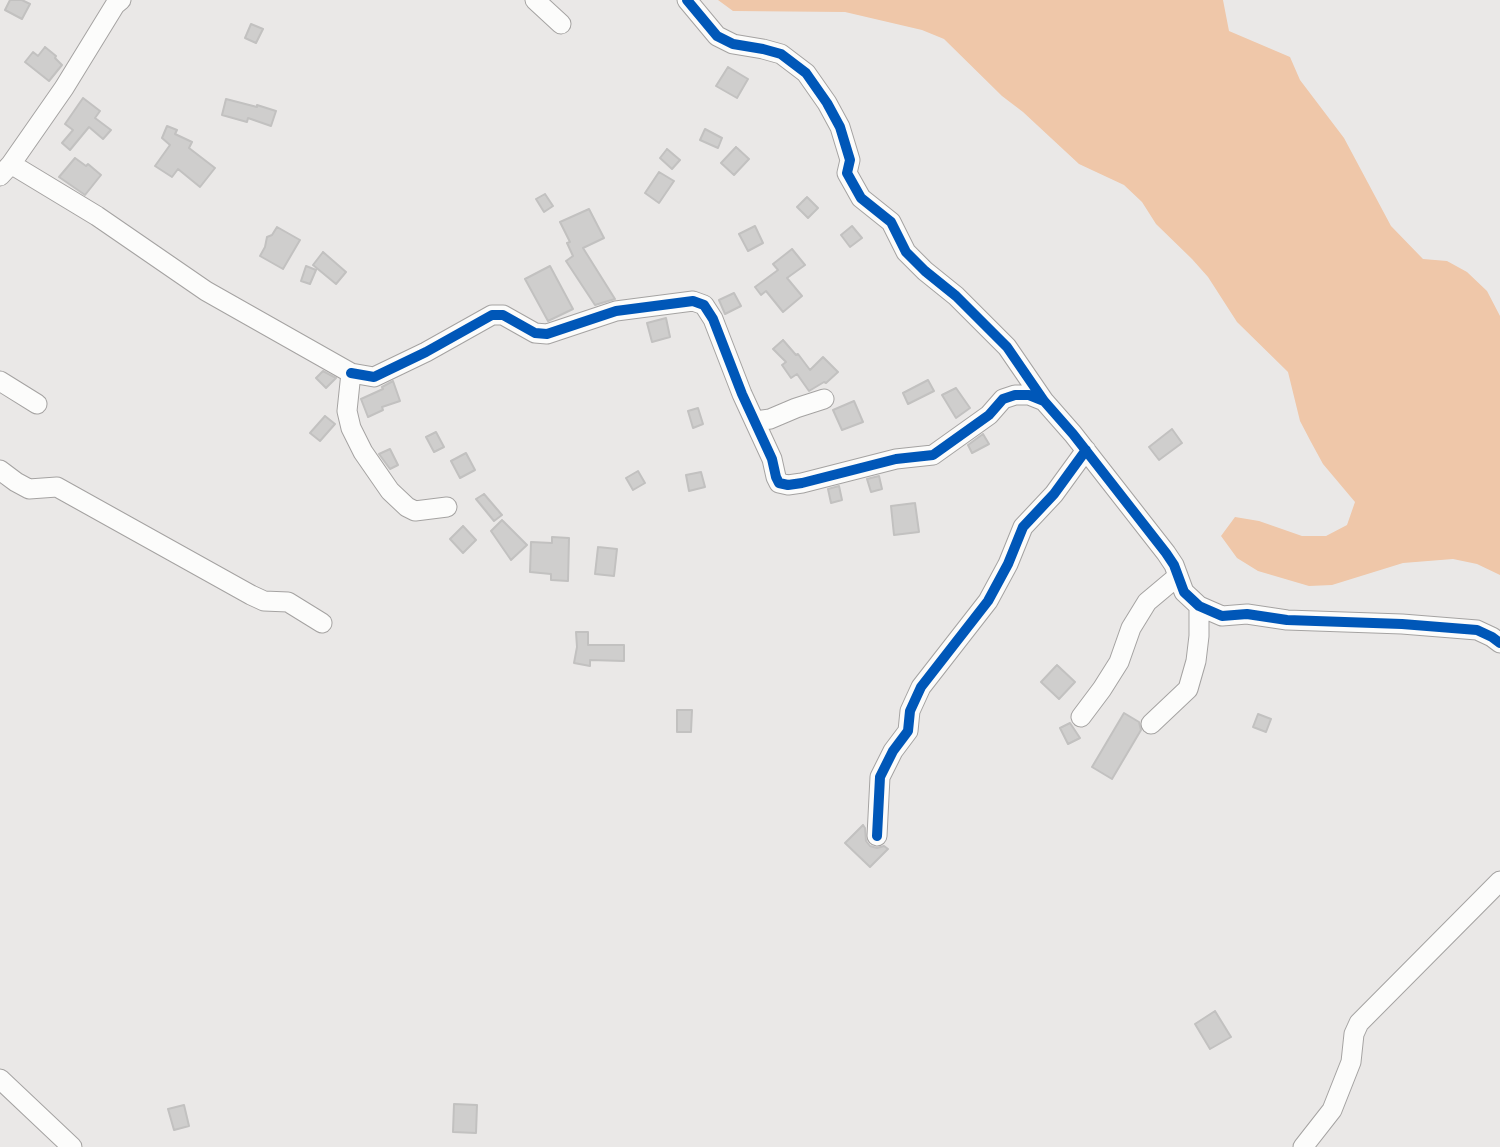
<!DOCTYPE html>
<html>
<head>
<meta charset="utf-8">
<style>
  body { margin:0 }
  canvas { display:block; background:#eae8e7 }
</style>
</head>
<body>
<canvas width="1500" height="1147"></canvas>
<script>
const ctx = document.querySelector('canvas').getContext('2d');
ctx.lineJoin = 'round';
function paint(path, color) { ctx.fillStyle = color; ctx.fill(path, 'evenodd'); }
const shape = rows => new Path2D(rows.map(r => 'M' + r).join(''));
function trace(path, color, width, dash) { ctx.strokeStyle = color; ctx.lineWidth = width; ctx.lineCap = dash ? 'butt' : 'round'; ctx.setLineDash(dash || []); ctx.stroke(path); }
const green = shape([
  [718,0,1223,0,1229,31,1290,57,1300,80,1344,138,1391,226,1423,259,1447,261,1467,272,1487,291,1500,316,1500,575,1477,564,1453,559,1403,563,1332,585,1309,586,1258,571,1237,558,1221,536,1235,517,1259,521,1302,536,1326,536,1347,525,1355,502,1323,464,1311,442,1300,421,1288,372,1237,322,1208,277,1192,259,1156,224,1142,202,1124,185,1079,164,1023,112,1002,96,944,39,922,30,845,12,733,11]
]);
const building = shape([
  [10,0,22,0,30,4,22,19,5,10,10,0],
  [251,24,263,29,256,43,245,38,251,24],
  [45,47,56,56,55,58,62,65,49,81,25,62,33,52,38,56,45,47],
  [728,67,748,79,737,98,716,86,728,67],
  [83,98,100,111,95,118,111,130,103,139,89,127,70,150,62,143,73,130,65,124,83,98],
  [226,99,257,107,257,105,276,111,271,126,248,118,247,122,222,115,226,99],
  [167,126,177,130,175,134,192,142,189,148,215,168,200,187,178,169,172,177,155,166,170,145,162,138,167,126],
  [705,129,722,138,718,148,700,140,705,129],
  [736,147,749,159,734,175,721,163,736,147],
  [667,149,680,160,672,169,660,158,667,149],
  [75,158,86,166,88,164,101,175,85,195,59,177,75,158],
  [659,172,674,181,659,203,645,193,659,172],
  [545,194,553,206,544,212,536,199,545,194],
  [807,197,818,208,808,218,797,207,807,197],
  [589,209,604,238,583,248,615,299,595,305,566,261,573,256,567,243,570,242,560,222,589,209],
  [755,226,763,243,748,251,739,234,755,226],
  [852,226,862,238,850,247,841,235,852,226],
  [277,227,300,240,283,269,260,256,265,247,267,237,272,235,277,227],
  [792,249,805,265,787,278,802,296,783,312,766,291,761,295,755,287,778,270,773,264,792,249],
  [323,252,346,272,336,284,313,265,323,252],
  [306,266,316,270,310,284,301,281,306,266],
  [550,266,573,309,548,321,525,279,550,266],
  [734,293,741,306,725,314,719,300,734,293],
  [666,318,670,337,652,342,647,323,666,318],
  [783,340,796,355,798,354,810,370,823,357,838,372,826,383,824,382,809,391,797,374,791,378,782,365,786,362,773,349,783,340],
  [323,371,336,378,326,388,316,378,323,371],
  [928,380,934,391,908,404,903,393,928,380],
  [393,381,400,401,382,407,383,410,368,417,361,399,383,389,382,387,393,381],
  [956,388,970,408,956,418,942,395,956,388],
  [854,401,863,422,842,430,833,410,854,401],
  [698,408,703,424,693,428,688,411,698,408],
  [325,416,335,424,320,441,310,433,325,416],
  [1172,429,1182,443,1159,460,1149,447,1172,429],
  [436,432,444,447,434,452,426,437,436,432],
  [983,434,989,444,972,453,968,445,983,434],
  [390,449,398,465,390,469,379,454,390,449],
  [466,453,475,470,460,478,451,461,466,453],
  [638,471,645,483,633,490,626,478,638,471],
  [701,472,705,487,689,491,686,475,701,472],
  [879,476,882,489,871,492,867,479,879,476],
  [839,486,842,500,831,503,828,489,839,486],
  [484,494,502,515,494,521,476,499,484,494],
  [915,503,919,532,894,535,891,506,915,503],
  [502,520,527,545,511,560,491,531,502,520],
  [463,526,476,540,463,553,450,539,463,526],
  [552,537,569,538,568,581,551,580,551,574,530,572,531,542,552,543,552,537],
  [598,547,617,549,614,576,595,574,598,547],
  [576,632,588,632,588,645,624,645,624,661,590,660,590,666,574,663,577,647,576,632],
  [1057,665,1075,682,1059,699,1041,682,1057,665],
  [677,710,692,710,691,732,677,732,677,710],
  [1124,713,1139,722,1141,730,1112,779,1092,767,1124,713],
  [1258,714,1271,719,1266,732,1253,727,1258,714],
  [1070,723,1080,738,1068,744,1060,728,1070,723],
  [863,825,865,828,866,841,870,846,877,848,884,846,888,849,870,867,845,843,863,825],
  [1215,1011,1231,1037,1210,1049,1195,1024,1215,1011],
  [454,1104,477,1105,476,1133,453,1132,454,1104],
  [184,1105,189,1126,174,1130,168,1109,184,1105]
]);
const minor = shape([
  [535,0,561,24],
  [687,0,717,36,733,44,763,49,781,54,806,73,827,103,840,127,850,160,847,173,861,198,891,222,906,252,925,271,956,296,1007,347,1044,401,1073,434,1166,553,1174,565,1184,592,1199,606,1222,616,1247,614,1287,620,1402,624,1477,630,1492,637,1500,643],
  [11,164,97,216,206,291,351,373,347,411,351,428,363,452,390,491,407,507,415,511,447,507],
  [0,176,11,164,64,88,115,5,121,0],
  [351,373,374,377,426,352,492,315,503,315,535,333,547,334,616,311,693,301,704,305,713,319,742,394,772,459,776,477,779,483,788,485,802,483,896,459,933,455,989,415,1003,399,1015,395,1029,395,1044,401],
  [0,381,37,404],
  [756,421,770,419,796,408,824,399],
  [0,470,16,482,29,489,57,487,251,595,264,601,288,602,322,623],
  [1081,717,1102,689,1119,662,1131,628,1147,602,1178,576],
  [1151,724,1188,689,1196,661,1199,636,1199,606],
  [877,836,880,777,893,751,908,731,910,711,921,687,988,601,1008,564,1023,527,1054,494,1086,450],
  [0,1079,72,1147],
  [1303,1147,1332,1110,1351,1062,1354,1034,1359,1023,1500,881]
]);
const cycleway = shape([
  [687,0,717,36,733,44,763,49,781,54,806,73,827,103,840,127,850,160,847,173,861,198,891,222,906,252,925,271,956,296,1007,347,1044,401,1073,434,1166,553,1174,565,1184,592,1199,606,1222,616,1247,614,1287,620,1402,624,1477,630,1492,637,1500,643],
  [351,373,374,377,426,352,492,315,503,315,535,333,547,334,616,311,693,301,704,305,713,319,742,394,772,459,776,477,779,483,788,485,802,483,896,459,933,455,989,415,1003,399,1015,395,1029,395,1044,401],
  [877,836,880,777,893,751,908,731,910,711,921,687,988,601,1008,564,1023,527,1054,494,1086,450]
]);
paint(green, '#efc7a9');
paint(building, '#cfcecd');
trace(building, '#c2c1c0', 2);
trace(minor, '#a5a3a2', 21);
trace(minor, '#fcfcfb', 19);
trace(cycleway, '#0057b8', 10);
</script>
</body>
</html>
